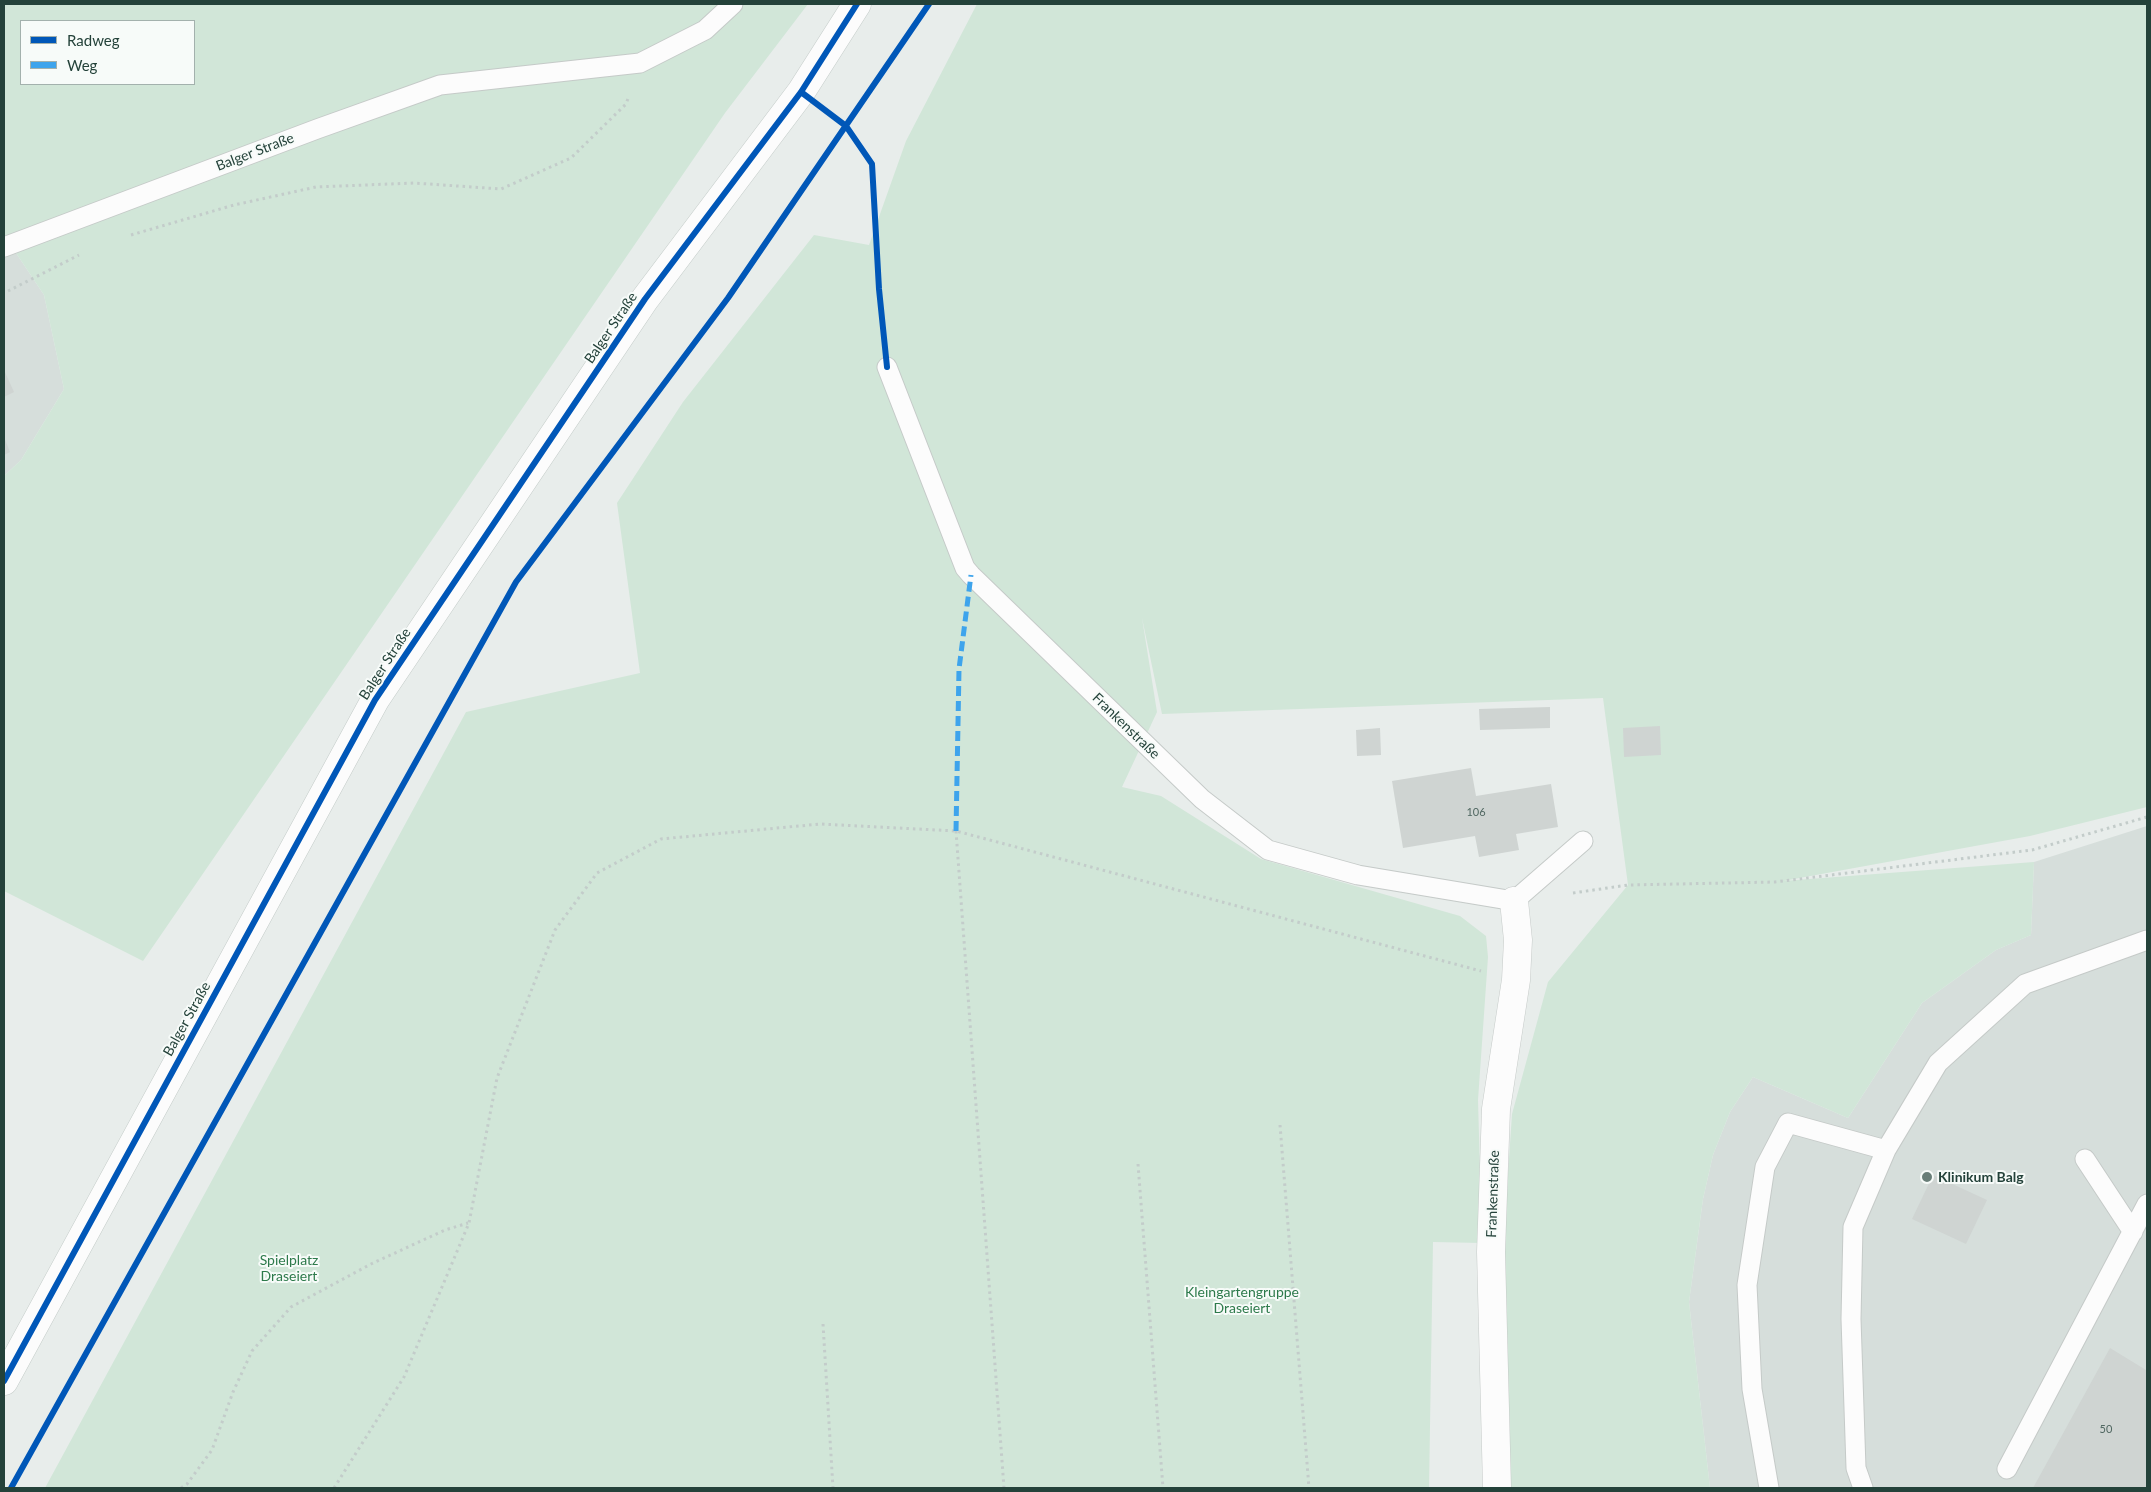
<!DOCTYPE html>
<html>
<head>
<meta charset="utf-8">
<style>
  body { margin:0 }
  #map { position:relative; width:2151px; height:1492px; overflow:hidden; background:#e8edeb; font-family:Lato,sans-serif }
  canvas { display:block }
  .frame { position:absolute; inset:0; border:5px solid #24423a; pointer-events:none }
  .legend { position:absolute; left:20px; top:20px; width:175px; height:65px; box-sizing:border-box; background:#f7fbf9; border:1px solid #a3b1ad; margin:0; padding:6px 9px; list-style:none; font-size:15px; color:#24423a }
  .legend li { display:flex; align-items:center; gap:10px; height:25px }
  .legend b { width:25px; border:1px solid #a3b1ad }
</style>
</head>
<body>
<div id="map">
<canvas width="2151" height="1492"></canvas>
<div class="frame"></div>
<ul class="legend">
<li><b style="height:6px;background:#0057b8"></b>Radweg</li>
<li><b style="height:6px;background:#3ea4ec"></b>Weg</li>
</ul>
</div>
<script>
const ctx = document.querySelector('canvas').getContext('2d');
ctx.lineJoin = 'round';
function paint(path, color) { ctx.fillStyle = color; ctx.fill(path, 'evenodd'); }
const shape = rows => new Path2D(rows.map(r => 'M' + r).join(''));
function trace(path, color, width, dash) { ctx.strokeStyle = color; ctx.lineWidth = width; ctx.lineCap = dash ? 'butt' : 'round'; ctx.setLineDash(dash || []); ctx.stroke(path); }
function label(font, color, halo, rows, align = 'center') {
  ctx.font = font + ' Lato,sans-serif'; ctx.lineWidth = 4; ctx.setLineDash([]); ctx.textBaseline = 'middle'; ctx.strokeStyle = halo; ctx.fillStyle = color; for (const [text, x, y, turn = 0] of rows) {
    ctx.save(); ctx.translate(x, y); ctx.rotate((+turn || 0) * Math.PI / 180); ctx.textAlign = isNaN(turn) ? turn : align; if (halo) ctx.strokeText(text, 0, 0); ctx.fillText(text, 0, 0); ctx.restore();
  }
}
const built = shape([
  [10,244,44,295,64,389,21,460,4,476,4,247],
  [2147,826,2147,1488,1710,1488,1689,1302,1703,1199,1713,1155,1730,1112,1753,1077,1848,1118,1922,1003,1996,950,2031,935,2034,862]
]);
const green = shape([
  [4,4,808,4,725,113,143,961,4,891,4,476,21,460,64,389,44,295,10,244,4,245],
  [21,21,194,21,194,84,21,84],
  [977,4,2147,4,2147,807,2030,836,1783,881,2034,862,2031,935,1996,950,1922,1003,1848,1118,1753,1077,1730,1112,1713,1155,1703,1199,1689,1302,1710,1488,1500,1488,1503,1250,1512,1114,1548,982,1628,885,1603,698,1162,714,1142,618,1157,712,1122,787,1161,796,1261,859,1460,916,1486,936,1488,957,1478,1100,1482,1243,1433,1242,1429,1488,45,1488,466,712,640,673,617,503,683,402,814,235,869,245,906,141]
]);
const building = shape([
  [4,370,14,392,4,397],
  [4,437,10,452,4,455],
  [1550,707,1550,728,1480,730,1479,709],
  [1660,726,1661,755,1624,757,1623,728],
  [1380,728,1381,755,1357,756,1356,730],
  [1471,768,1476,796,1551,784,1558,827,1516,834,1519,850,1479,857,1475,836,1403,848,1392,781],
  [1933,1175,1987,1200,1966,1244,1912,1219],
  [2110,1348,2146,1370,2147,1367,2147,1488,2033,1488]
]);
const path = shape([
  [131,235,234,205,316,187,414,183,501,189,571,158,626,104,629,96],
  [8,291,79,255],
  [956,831,1004,1488],
  [1573,893,1628,885,1775,882,2032,850,2147,817],
  [1280,1125,1309,1488],
  [1138,1164,1163,1488],
  [823,1324,833,1488],
  [181,1488,187,1484,212,1450,233,1392,252,1351,291,1307,371,1264,445,1230,468,1223],
  [334,1488,404,1377,469,1223,497,1078,555,930,597,873,661,839,820,824,956,831,1481,971]
]);
const lane = shape([
  [4,247,317,129,440,85,640,63,705,30,733,4],
  [887,367,965,568,971,575,1202,799,1268,850,1358,875,1514,901,1583,841],
  [2085,1159,2133,1232],
  [2007,1469,2147,1204],
  [1769,1488,1752,1389,1747,1285,1765,1167,1788,1123,1886,1150],
  [1863,1488,1856,1468,1851,1319,1853,1227,1886,1150,1938,1063,2025,984,2147,940]
]);
const street = shape([
  [1497,1488,1491,1252,1496,1109,1516,980,1518,940,1514,901]
]);
const secondary = shape([
  [4,1381,375,700,645,299,801,92,857,4]
]);
const quiet = shape([
  [956,831,959,669,971,575]
]);
const cycleway = shape([
  [801,92,846,126,872,164,879,289,887,367],
  [4,1381,375,700,645,299,801,92,857,4],
  [11,1488,516,582,728,298,929,4]
]);
const markers = [
  [1927,1177,6,"#697e78"]
];
const numberNames = [
  ["106",1476,812],
  ["50",2106,1429]
];
const streetNames = [
  ["Balger Straße",255,152,-21],
  ["Balger Straße",611,328,-56],
  ["Balger Straße",385,664,-57],
  ["Frankenstraße",1126,726,44],
  ["Balger Straße",187,1019,-61],
  ["Frankenstraße",1493,1194,-88]
];
const poiNames = [
  ["Klinikum Balg",1938,1177]
];
const parkNames = [
  ["Spielplatz",289,1260],
  ["Draseiert",289,1276],
  ["Kleingartengruppe",1242,1292],
  ["Draseiert",1242,1308]
];
paint(built, '#d6dedb');
paint(green, '#d1e6d8');
paint(building, '#cfd4d2');
trace(lane, '#c5cac8', 21);
trace(street, '#c5cac8', 29);
trace(secondary, '#c3cbc8', 29);
trace(path, '#c3ccca', 3, [2.5, 4]);
trace(lane, '#fcfcfc', 19);
trace(street, '#fcfcfc', 28);
trace(secondary, '#fcfcfc', 28);
trace(quiet, '#3ea4ec', 5, [10, 5]);
trace(cycleway, '#0057b8', 6);
for (const [x, y, r, color] of markers) { const dot = new Path2D(); dot.arc(x, y, r, 0, 2 * Math.PI); ctx.fillStyle = color; ctx.fill(dot); trace(dot, '#f7fbf9', 2); }
label('11px', '#506761', null, numberNames);
label('14px', '#24423a', '#f7fbf9', streetNames);
label('bold 14px', '#24423a', '#f7fbf9', poiNames, 'left');
label('14px', '#2d7a4b', '#f7fbf9', parkNames);
</script>
</body>
</html>
